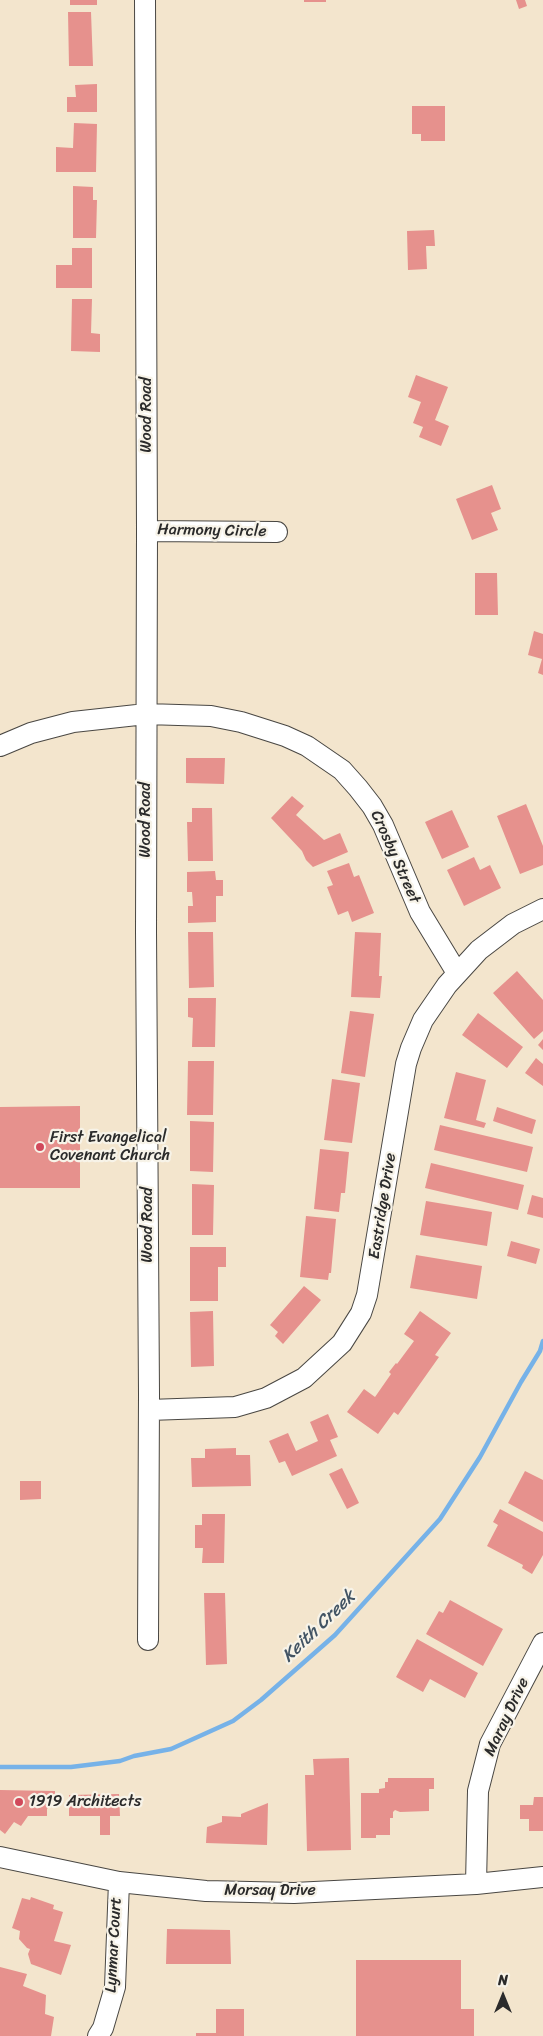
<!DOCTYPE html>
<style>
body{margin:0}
#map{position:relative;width:543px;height:2036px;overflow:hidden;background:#f3e5cd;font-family:Sriracha,sans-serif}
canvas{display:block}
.north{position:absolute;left:478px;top:1971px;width:50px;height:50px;-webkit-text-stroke:4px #f7f3e8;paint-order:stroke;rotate:0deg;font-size:14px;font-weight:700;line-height:20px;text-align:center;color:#2b2b2b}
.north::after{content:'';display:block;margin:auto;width:18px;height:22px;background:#2b2b2b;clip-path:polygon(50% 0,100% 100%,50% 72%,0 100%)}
</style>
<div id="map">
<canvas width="543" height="2036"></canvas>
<div class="north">N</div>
</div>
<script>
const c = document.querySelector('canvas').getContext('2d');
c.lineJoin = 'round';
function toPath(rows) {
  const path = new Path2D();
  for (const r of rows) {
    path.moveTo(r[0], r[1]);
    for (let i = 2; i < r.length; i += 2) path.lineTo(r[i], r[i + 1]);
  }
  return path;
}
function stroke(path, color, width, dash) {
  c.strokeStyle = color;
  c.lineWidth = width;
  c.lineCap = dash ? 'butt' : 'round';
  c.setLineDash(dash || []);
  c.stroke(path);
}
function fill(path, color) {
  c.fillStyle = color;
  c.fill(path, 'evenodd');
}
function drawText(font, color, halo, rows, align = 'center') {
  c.font = font + ' Sriracha,sans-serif';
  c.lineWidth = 4.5;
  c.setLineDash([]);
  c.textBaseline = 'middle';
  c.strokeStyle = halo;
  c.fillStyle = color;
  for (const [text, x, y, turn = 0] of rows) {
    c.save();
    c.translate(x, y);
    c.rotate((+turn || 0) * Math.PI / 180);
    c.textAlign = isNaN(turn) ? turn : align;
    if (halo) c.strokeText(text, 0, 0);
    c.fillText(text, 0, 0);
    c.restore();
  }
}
stroke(toPath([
 [0,1767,71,1767,120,1761,134,1756,171,1749,233,1721,261,1700,335,1635,440,1519,480,1457,521,1382,540,1351,543,1341]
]), '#76b2e8', 4.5);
fill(toPath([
 [70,0,97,0,97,5,70,5],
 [304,0,326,0,326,2,304,2],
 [516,0,525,0,527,6,519,9],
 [68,12,91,12,93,66,69,66],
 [97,84,97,112,67,112,67,97,76,97,75,85],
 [412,106,445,106,445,141,421,141,421,134,412,134],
 [74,123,97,124,96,172,56,172,56,147,73,148],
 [73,186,93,187,93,200,97,200,96,238,73,238],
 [434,230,435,246,426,246,427,269,408,270,407,231],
 [72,248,92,248,92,288,56,288,56,265,72,265],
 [72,299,92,299,91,333,100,334,100,352,71,351],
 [416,375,448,387,435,420,449,426,441,446,419,437,423,427,413,423,421,402,408,397],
 [492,485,501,509,491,513,498,530,472,540,456,499],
 [475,573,497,573,498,615,475,615],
 [534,631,543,634,543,675,538,673,542,659,528,655],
 [186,758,225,758,224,784,186,783],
 [292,796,304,806,296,815,324,840,340,833,348,852,313,867,306,860,302,851,271,818],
 [526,804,543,846,543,865,520,874,497,816],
 [192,808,212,808,213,861,188,861,187,822,192,822],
 [452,810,469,847,442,859,425,822],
 [474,857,480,870,490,865,501,888,464,906,447,870],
 [349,863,354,877,359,875,374,913,352,922,348,911,338,915,327,887,333,885,327,871],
 [215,871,216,880,223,880,223,896,216,896,216,922,188,923,188,906,193,906,192,892,187,892,187,872],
 [188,932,213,932,214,987,189,988],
 [355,932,381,933,379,976,382,976,380,998,351,997],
 [517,971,543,1000,543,1031,534,1039,493,993],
 [188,998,216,998,215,1047,192,1047,193,1018,188,1017],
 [350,1011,374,1014,365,1077,341,1073],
 [478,1013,523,1047,507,1068,462,1035],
 [543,1039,543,1050,538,1045],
 [536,1058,543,1064,543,1086,525,1073],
 [188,1061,214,1061,213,1115,187,1115],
 [456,1072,486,1080,476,1120,486,1123,484,1128,444,1118],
 [332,1079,360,1083,352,1143,324,1140],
 [80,1106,80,1188,0,1188,0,1107],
 [497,1107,536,1120,532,1134,493,1121],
 [190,1121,214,1122,213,1172,190,1171],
 [440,1125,533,1147,527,1172,434,1150],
 [320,1149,349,1152,345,1193,341,1193,339,1212,314,1209],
 [431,1163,524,1185,518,1210,425,1188],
 [192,1184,214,1185,213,1235,192,1235],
 [532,1195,543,1198,543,1218,527,1214],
 [426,1201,492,1212,487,1246,420,1235],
 [306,1216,336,1219,331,1273,329,1273,328,1280,300,1277],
 [511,1241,540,1249,536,1264,507,1256],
 [190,1247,226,1247,226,1267,218,1267,218,1301,190,1301],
 [416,1255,482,1266,477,1299,410,1288],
 [304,1286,321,1300,283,1344,275,1336,278,1332,270,1325],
 [213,1311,214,1366,191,1367,190,1312],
 [420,1311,451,1333,435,1355,439,1357,398,1415,394,1412,378,1434,347,1412,364,1389,375,1397,391,1374,389,1372,396,1363,397,1364,414,1341,404,1334],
 [328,1414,338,1437,330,1440,337,1456,292,1476,285,1461,279,1463,269,1441,288,1433,296,1451,318,1441,310,1422],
 [236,1448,236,1455,250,1455,251,1486,192,1487,191,1458,205,1458,205,1449],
 [342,1468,359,1503,347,1509,329,1474],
 [525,1471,543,1480,543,1522,508,1503],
 [20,1481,41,1481,41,1499,20,1500],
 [500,1509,543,1532,543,1555,532,1574,522,1568,523,1565,487,1546,498,1525,493,1522],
 [202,1514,225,1514,224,1563,202,1563,203,1548,195,1548,195,1525,202,1525],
 [204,1593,225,1593,227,1664,206,1665],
 [450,1600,503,1629,483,1666,426,1634,439,1611,443,1613],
 [417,1639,478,1673,465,1698,430,1679,423,1692,396,1677],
 [349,1758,351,1850,307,1851,305,1775,314,1775,313,1759],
 [388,1778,434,1778,434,1789,429,1789,429,1811,400,1812,395,1810,393,1812,393,1818,390,1818,390,1835,376,1835,376,1838,361,1838,361,1793,379,1793,379,1789,385,1788,385,1782,388,1782],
 [0,1790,55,1791,55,1800,47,1809,47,1816,28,1816,21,1826,14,1822,5,1834,0,1830],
 [119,1794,120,1816,110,1816,110,1835,100,1835,100,1816,69,1816,69,1795],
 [534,1797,543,1797,543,1831,529,1831,529,1819,520,1819,520,1805,533,1805],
 [268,1803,267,1845,206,1843,207,1827,222,1822,222,1816,241,1817,241,1814],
 [31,1897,54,1905,53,1909,63,1912,54,1941,71,1945,61,1975,31,1964,28,1954,30,1949,27,1948,19,1939,20,1931,12,1928,22,1898,30,1900],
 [167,1929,230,1930,231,1964,166,1964],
 [356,1960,461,1960,461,2009,474,2009,474,2036,356,2036],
 [0,1967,27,1974,23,1986,46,1995,45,2014,54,2017,51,2036,0,2036],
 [216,2009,244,2009,244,2036,196,2036,196,2033,216,2033]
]), '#e6918d');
const minor = toPath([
 [145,0,147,531,146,931,149,1394,148,1640],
 [147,531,277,532],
 [0,746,31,733,73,722,146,714,211,716,241,722,285,736,307,746,342,770,358,788,372,806,383,825,420,912,457,973],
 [149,1410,235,1407,266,1398,304,1378,342,1343,361,1313,367,1295,406,1064,411,1048,423,1020,447,985,479,950,513,924,543,909],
 [0,1857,119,1882,206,1891,294,1893,476,1884,543,1877],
 [476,1884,478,1791,490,1744,543,1643],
 [98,2036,103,2028,115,1987,119,1882]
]);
stroke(minor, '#494743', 22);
stroke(minor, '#fff', 20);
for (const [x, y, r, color] of [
 [40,1147,5,"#d1495b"],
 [19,1802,5,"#d1495b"]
]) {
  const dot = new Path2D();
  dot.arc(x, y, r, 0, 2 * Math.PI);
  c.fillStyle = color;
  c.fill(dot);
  stroke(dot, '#f7f3e8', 2);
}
drawText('16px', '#2b2b2b', '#f7f3e8', [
 ["Wood Road",147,415,-90],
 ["Harmony Circle",212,531,1],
 ["Wood Road",146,820,-90],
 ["Crosby Street",395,857,66],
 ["Eastridge Drive",383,1206,-81],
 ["Wood Road",148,1225,-90],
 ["Maray Drive",507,1717,-65],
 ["Morsay Drive",270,1891],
 ["Lynmar Court",114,1945,-87]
]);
drawText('16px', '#2b2b2b', '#f7f3e8', [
 ["First Evangelical",50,1138],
 ["Covenant Church",50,1156],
 ["1919 Architects",29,1802]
], 'left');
drawText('italic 18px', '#425464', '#f7f3e8', [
 ["Keith Creek",319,1627,-44]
]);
</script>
